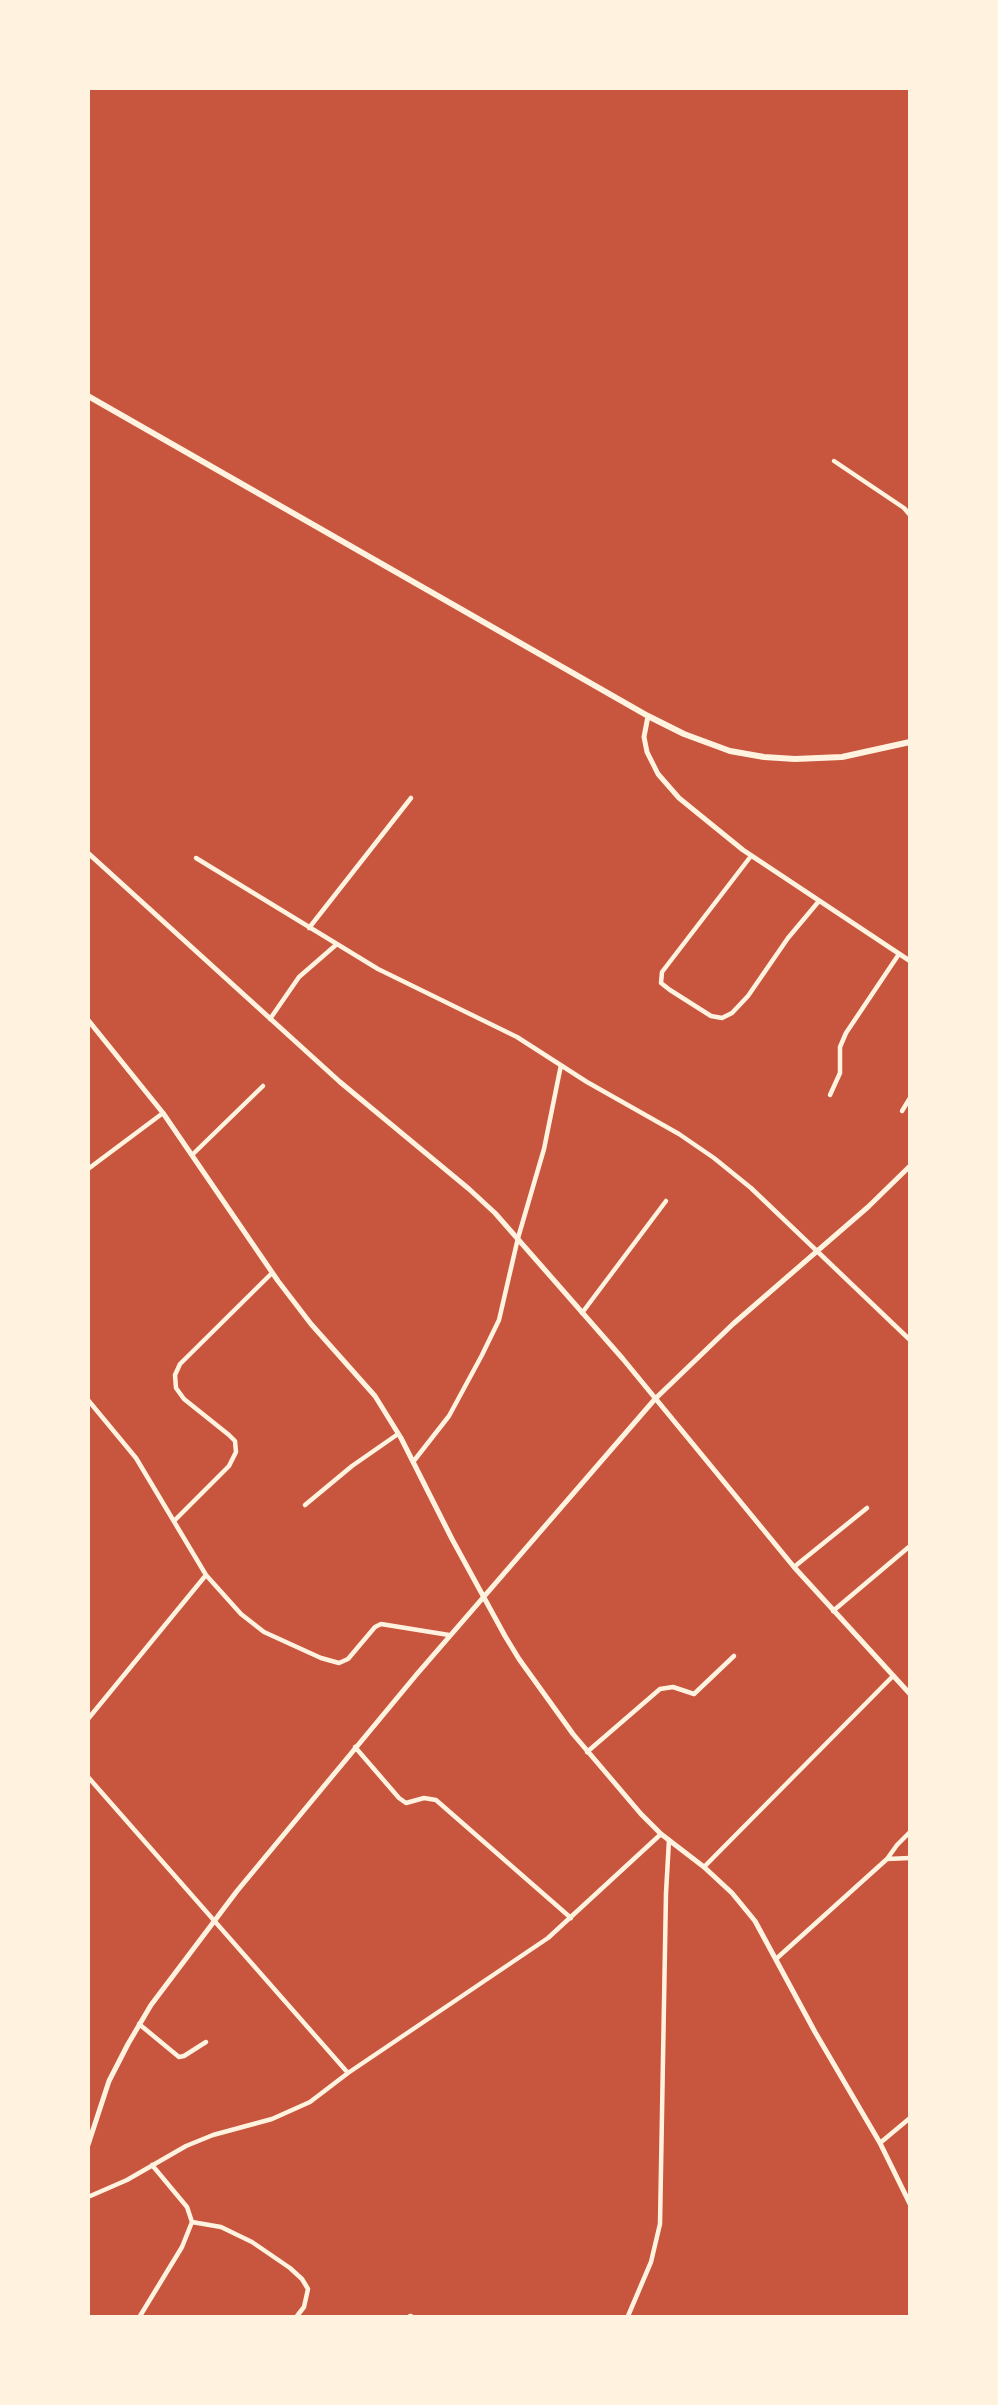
<!DOCTYPE html>
<style>
body{margin:0}
#map{position:relative;width:998px;height:2405px;overflow:hidden;background:#c8553d;font-family:Jost,sans-serif}
canvas{display:block}
.frame{position:absolute;inset:0;border:90px solid #fff3e0;pointer-events:none}
</style>
<div id="map">
<canvas width="998" height="2405"></canvas>
<div class="frame"></div>
</div>
<script>
const c = document.querySelector('canvas').getContext('2d');
c.lineJoin = 'round';
function toPath(rows) {
  const path = new Path2D();
  for (const r of rows) {
    path.moveTo(r[0], r[1]);
    for (let i = 2; i < r.length; i += 2) path.lineTo(r[i], r[i + 1]);
  }
  return path;
}
function stroke(path, color, width, dash) {
  c.strokeStyle = color;
  c.lineWidth = width;
  c.lineCap = dash ? 'butt' : 'round';
  c.setLineDash(dash || []);
  c.stroke(path);
}
stroke(toPath([
 [834,461,904,508,910,515],
 [751,856,662,972,661,983,670,990,711,1016,722,1018,732,1013,748,996,788,938,819,901],
 [196,858,378,969,517,1037,587,1082,679,1134,714,1158,751,1188,910,1340],
 [309,928,411,798],
 [270,1019,299,977,337,944],
 [830,1095,840,1073,840,1047,846,1033,899,954],
 [902,1111,910,1098],
 [192,1155,263,1086],
 [88,1169,163,1113],
 [582,1313,666,1201],
 [88,1400,136,1458,206,1575,241,1614,264,1632,321,1658,339,1663,348,1659,375,1627,381,1624,449,1635],
 [413,1462,449,1416,482,1355,499,1320,518,1238,544,1149,561,1065],
 [305,1505,352,1466,398,1434],
 [174,1521,229,1466,236,1452,235,1441,229,1435,184,1399,176,1388,175,1375,180,1364,272,1273],
 [794,1567,867,1508],
 [833,1611,910,1546],
 [88,1719,206,1575],
 [355,1747,399,1798,406,1803,424,1798,436,1800,571,1918],
 [587,1752,660,1689,673,1687,694,1694,734,1656],
 [88,1777,348,2073],
 [887,1859,897,1845,910,1832],
 [704,1867,893,1676],
 [776,1959,887,1859,910,1858],
 [139,2024,179,2057,184,2056,206,2042],
 [880,2143,910,2118],
 [88,2197,127,2180,186,2146,213,2135,272,2119,310,2102,348,2073,548,1938,661,1834],
 [192,2222,221,2227,252,2242,290,2268,302,2279,308,2289,304,2307,297,2316],
 [140,2316,182,2247,192,2222,187,2207,152,2165],
 [410,2316,411,2316],
 [628,2316,651,2262,660,2224,666,1893,669,1840]
]), '#fff3e0', 4.5);
stroke(toPath([
 [648,716,644,737,647,752,658,774,679,798,743,850,910,961],
 [88,853,340,1082,469,1189,495,1213,623,1359,794,1567,910,1694],
 [88,1020,163,1113,278,1281,311,1324,375,1396,401,1438,452,1539,505,1636,519,1659,573,1734,641,1814,661,1834,704,1867,732,1893,755,1921,815,2032,880,2143,910,2204],
 [88,2145,109,2081,128,2044,151,2005,237,1891,417,1674,655,1399,733,1324,868,1207,910,1166]
]), '#fff3e0', 5);
stroke(toPath([
 [88,396,648,716,684,734,730,751,764,757,795,759,842,757,910,742]
]), '#fff3e0', 6);
</script>
